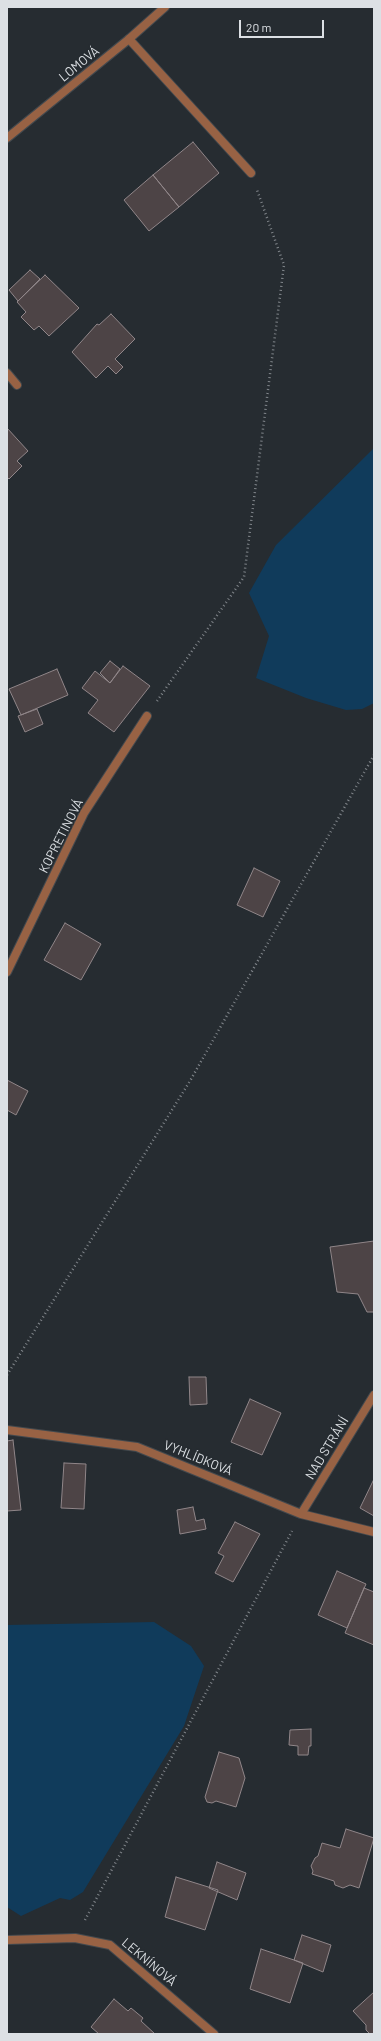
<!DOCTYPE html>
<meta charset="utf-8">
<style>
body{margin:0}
#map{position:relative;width:381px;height:2041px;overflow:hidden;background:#262c31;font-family:Barlow,sans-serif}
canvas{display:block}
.frame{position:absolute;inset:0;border:8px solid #dce0e4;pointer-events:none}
.scale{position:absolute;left:239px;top:20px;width:85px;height:18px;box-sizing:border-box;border:2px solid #dce0e4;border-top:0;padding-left:5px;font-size:12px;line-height:14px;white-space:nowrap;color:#dce0e4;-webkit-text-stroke:3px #262c31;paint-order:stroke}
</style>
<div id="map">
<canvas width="381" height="2041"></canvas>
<div class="frame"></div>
<div class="scale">20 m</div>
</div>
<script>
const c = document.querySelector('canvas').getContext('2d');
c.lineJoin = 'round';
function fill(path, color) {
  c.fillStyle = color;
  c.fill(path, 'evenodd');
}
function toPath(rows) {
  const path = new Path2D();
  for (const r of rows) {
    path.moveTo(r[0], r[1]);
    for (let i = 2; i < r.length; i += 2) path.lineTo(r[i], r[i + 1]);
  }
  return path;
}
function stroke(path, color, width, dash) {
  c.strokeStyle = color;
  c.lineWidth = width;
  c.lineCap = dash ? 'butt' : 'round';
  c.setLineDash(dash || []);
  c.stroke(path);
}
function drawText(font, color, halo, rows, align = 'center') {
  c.font = font + ' Barlow,sans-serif';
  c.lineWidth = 3;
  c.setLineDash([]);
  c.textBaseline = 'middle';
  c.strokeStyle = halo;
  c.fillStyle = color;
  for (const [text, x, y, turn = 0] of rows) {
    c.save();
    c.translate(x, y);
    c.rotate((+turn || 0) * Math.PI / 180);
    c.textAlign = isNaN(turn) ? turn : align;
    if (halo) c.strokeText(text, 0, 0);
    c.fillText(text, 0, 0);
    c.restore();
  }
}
fill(toPath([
 [374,448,374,703,362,709,346,710,306,698,256,678,269,636,249,593,276,545],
 [154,1622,191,1646,204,1666,184,1726,83,1892,70,1900,60,1898,21,1916,7,1907,7,1625]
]), '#103b5b');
const building = toPath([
 [193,142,219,173,179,207,153,175,193,142],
 [153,175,179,207,149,231,124,200,153,175],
 [30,270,40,279,18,301,9,290,30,270],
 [45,275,79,308,49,336,39,326,34,330,21,317,26,312,17,302,45,275],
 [111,314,135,339,115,359,123,367,116,374,108,366,96,378,72,352,97,324,99,325,111,314],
 [7,428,28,451,17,461,22,466,9,479,7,477,7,428],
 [110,661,120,669,110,683,100,673,110,661],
 [123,666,150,686,114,732,88,713,98,700,82,688,95,671,110,683,123,666],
 [57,669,68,695,21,715,9,689,57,669],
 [37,709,43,724,25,732,18,716,37,709],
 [254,868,280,881,263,917,237,905,254,868],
 [65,923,101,944,81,980,44,960,65,923],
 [7,1080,28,1091,16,1115,7,1110,7,1080],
 [374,1241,374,1312,367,1312,358,1294,337,1292,330,1247,374,1241],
 [189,1377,206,1377,207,1404,190,1405,189,1377],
 [250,1399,281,1413,262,1455,231,1442,250,1399],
 [13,1440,21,1510,7,1511,7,1441,13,1440],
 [64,1463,86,1464,84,1509,61,1508,64,1463],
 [374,1479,374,1516,360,1508,374,1479],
 [193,1507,196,1521,204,1519,206,1529,180,1534,177,1510,193,1507],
 [235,1522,260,1534,233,1582,215,1573,224,1556,218,1553,235,1522],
 [337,1571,366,1584,347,1628,318,1615,337,1571],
 [364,1588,374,1592,374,1645,345,1633,364,1588],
 [311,1729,311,1746,309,1746,308,1755,298,1755,298,1746,289,1745,290,1730,311,1729],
 [219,1752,239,1758,245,1778,236,1807,216,1801,212,1803,207,1802,205,1797,219,1752],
 [346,1829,374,1838,359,1888,350,1885,343,1888,335,1885,334,1881,312,1874,313,1871,311,1866,315,1858,318,1856,322,1843,340,1848,346,1829],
 [217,1862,246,1873,237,1900,209,1888,217,1862],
 [176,1877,218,1890,205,1930,165,1917,176,1877],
 [302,1935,331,1945,323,1972,294,1960,302,1935],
 [261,1949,303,1963,290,2003,250,1989,261,1949],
 [374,1992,374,2034,370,2034,366,2030,366,2025,353,2011,374,1992],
 [114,1999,128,2011,131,2008,143,2018,141,2021,155,2034,99,2034,91,2027,114,1999]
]);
fill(building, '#4d4446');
stroke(building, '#908689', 1);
const lane = toPath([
 [129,39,251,173]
]);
const street = toPath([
 [7,138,129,39,165,7],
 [7,373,17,385],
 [7,972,84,813,147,716],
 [7,1430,137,1447,301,1514,374,1532],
 [301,1514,374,1395],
 [7,1940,75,1938,110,1945,214,2034]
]);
stroke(lane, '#43494e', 10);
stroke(street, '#43494e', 10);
stroke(toPath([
 [157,701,244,577,284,265,257,190],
 [7,1375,190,1081,374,755],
 [85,1920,292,1531]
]), '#81868b', 2.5, [1, 3]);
stroke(lane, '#986244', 8);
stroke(street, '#986244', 8);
drawText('13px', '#dce0e4', '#262c31', [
 ["LOMOVÁ",79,64,-39],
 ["KOPRETINOVÁ",61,836,-63],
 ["NAD STRÁNÍ",327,1448,-59],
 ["VYHLÍDKOVÁ",198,1458,22],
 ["LEKNÍNOVÁ",149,1962,40]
]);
</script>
